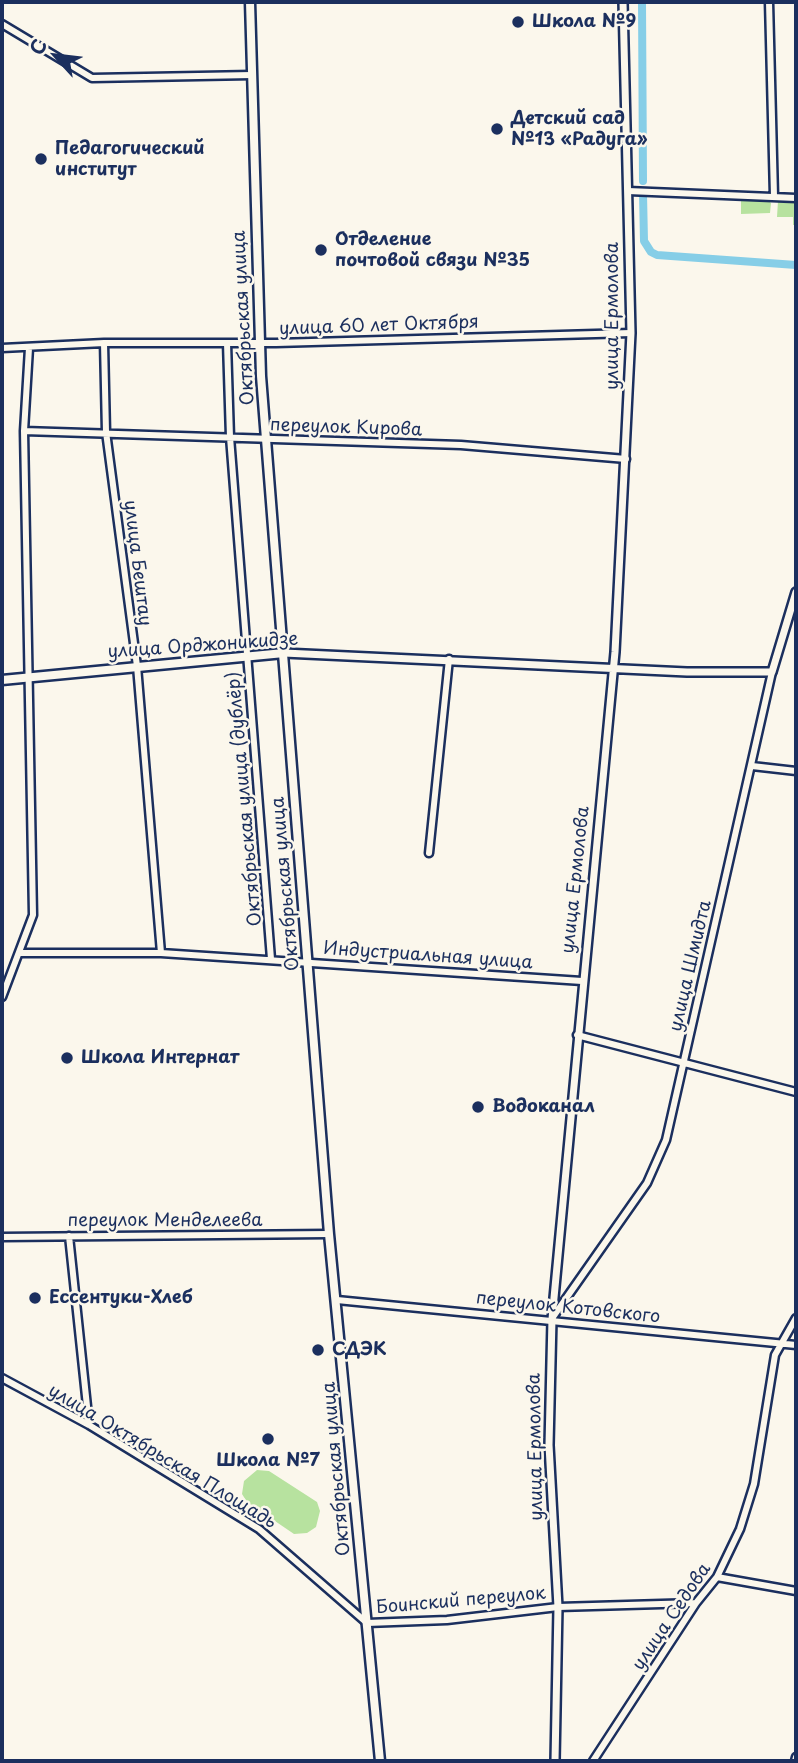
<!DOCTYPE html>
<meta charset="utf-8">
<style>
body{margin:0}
#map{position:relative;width:798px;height:1763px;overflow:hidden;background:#fbf7ec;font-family:"Playpen Sans",sans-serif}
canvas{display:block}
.frame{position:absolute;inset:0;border:4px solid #1b2f5e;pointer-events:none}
.north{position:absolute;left:21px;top:21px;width:70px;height:70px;-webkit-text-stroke:5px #fbf7ec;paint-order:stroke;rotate:297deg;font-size:19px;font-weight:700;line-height:28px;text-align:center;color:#1b2f5e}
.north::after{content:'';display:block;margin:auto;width:24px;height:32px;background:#1b2f5e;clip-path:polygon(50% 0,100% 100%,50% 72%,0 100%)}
</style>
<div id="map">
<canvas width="798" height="1763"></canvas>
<div class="frame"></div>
<div class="north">С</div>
</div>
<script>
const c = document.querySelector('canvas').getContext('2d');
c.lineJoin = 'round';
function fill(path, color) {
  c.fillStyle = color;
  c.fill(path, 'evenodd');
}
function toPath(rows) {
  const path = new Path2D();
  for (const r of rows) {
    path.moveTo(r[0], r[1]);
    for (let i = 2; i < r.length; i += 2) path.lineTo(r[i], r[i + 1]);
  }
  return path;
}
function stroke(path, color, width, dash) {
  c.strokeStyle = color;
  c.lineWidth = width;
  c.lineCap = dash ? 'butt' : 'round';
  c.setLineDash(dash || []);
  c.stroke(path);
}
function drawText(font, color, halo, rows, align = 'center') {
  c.font = font + ' "Playpen Sans",sans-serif';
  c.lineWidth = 5;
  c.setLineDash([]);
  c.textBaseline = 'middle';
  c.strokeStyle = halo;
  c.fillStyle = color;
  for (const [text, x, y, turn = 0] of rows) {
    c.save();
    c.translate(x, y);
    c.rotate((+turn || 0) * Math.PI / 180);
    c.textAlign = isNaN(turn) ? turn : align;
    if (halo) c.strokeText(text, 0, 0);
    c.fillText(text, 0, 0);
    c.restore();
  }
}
fill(toPath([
 [741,200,768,200,771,203,770,213,741,214],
 [778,201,796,202,796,225,793,225,793,217,777,217],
 [257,1470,269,1471,317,1502,320,1511,316,1527,307,1533,294,1534,247,1502,242,1494,244,1481]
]), '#b7e29f');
stroke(toPath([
 [642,2,643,181],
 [643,194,644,241,651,252,657,255,796,265]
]), '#86cee7', 8);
const minor = toPath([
 [769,2,774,196],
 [2,24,92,78,252,75],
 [628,191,796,198],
 [104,343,106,432,137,666,161,953],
 [227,343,230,437,271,959],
 [2,348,104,343,276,343,631,333],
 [24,431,461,445,626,459],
 [752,766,796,771],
 [429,853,449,659],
 [20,953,161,953,582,981],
 [2,997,33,915,24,431,29,348],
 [577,1035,796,1092],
 [69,1236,89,1425],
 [2,1237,329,1234],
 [337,1300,796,1345],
 [553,1317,647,1183,666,1140,772,672],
 [2,1378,89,1425,259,1529,367,1623,447,1620,558,1607,696,1603],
 [717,1577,796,1591],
 [593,1761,696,1603,717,1577,740,1529,754,1484,775,1355,796,1318],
 [795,1761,796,1757]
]);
const tertiary = toPath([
 [284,653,687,672,772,672,796,592],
 [555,1761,558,1607,549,1445,552,1319,615,652,631,333,623,2]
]);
const secondary = toPath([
 [250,2,261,376,329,1234,380,1761],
 [2,680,284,653]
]);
stroke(minor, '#1b2f5e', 11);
stroke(tertiary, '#1b2f5e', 12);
stroke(secondary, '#1b2f5e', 13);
stroke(minor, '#fbf7ec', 6);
stroke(tertiary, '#fbf7ec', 7);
stroke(secondary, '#fbf7ec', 8);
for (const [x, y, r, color] of [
 [518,22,7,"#1b2f5e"],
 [497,129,7,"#1b2f5e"],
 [41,159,7,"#1b2f5e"],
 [321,250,7,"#1b2f5e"],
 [67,1058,7,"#1b2f5e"],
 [478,1107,7,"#1b2f5e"],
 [35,1298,7,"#1b2f5e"],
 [318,1350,7,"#1b2f5e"],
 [268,1439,7,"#1b2f5e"]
]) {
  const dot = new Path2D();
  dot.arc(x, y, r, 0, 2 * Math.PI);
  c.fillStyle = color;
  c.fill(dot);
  stroke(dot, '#fbf7ec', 2.5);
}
drawText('bold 18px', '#1b2f5e', '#fbf7ec', [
 ["Школа №9",532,22],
 ["Детский сад",511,119],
 ["№13 «Радуга»",511,140],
 ["Педагогический",55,149],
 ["институт",55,170],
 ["Отделение",335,240],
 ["почтовой связи №35",335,261],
 ["Школа Интернат",81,1058],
 ["Водоканал",492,1107],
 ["Ессентуки-Хлеб",49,1298],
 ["СДЭК",332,1350],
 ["Школа №7",268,1461,"center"]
], 'left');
drawText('18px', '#1b2f5e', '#fbf7ec', [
 ["улица Ермолова",613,316,-90],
 ["Октябрьская улица",244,318,-93],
 ["улица 60 лет Октября",379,326,-2],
 ["переулок Кирова",346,428,2],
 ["улица Бештау",137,563,83],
 ["улица Орджоникидзе",203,646,-4],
 ["Октябрьская улица (дублёр)",245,799,-95],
 ["улица Ермолова",576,880,-84],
 ["Октябрьская улица",286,884,-95],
 ["Индустриальная улица",428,956,4],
 ["улица Шмидта",691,966,-77],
 ["переулок Менделеева",165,1221],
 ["переулок Котовского",568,1308,6],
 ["улица Ермолова",536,1447,-91],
 ["улица Октябрьская Площадь",162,1457,31],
 ["Октябрьская улица",337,1469,-95],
 ["Боинский переулок",461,1601,-5],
 ["улица Седова",672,1617,-56]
]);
</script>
